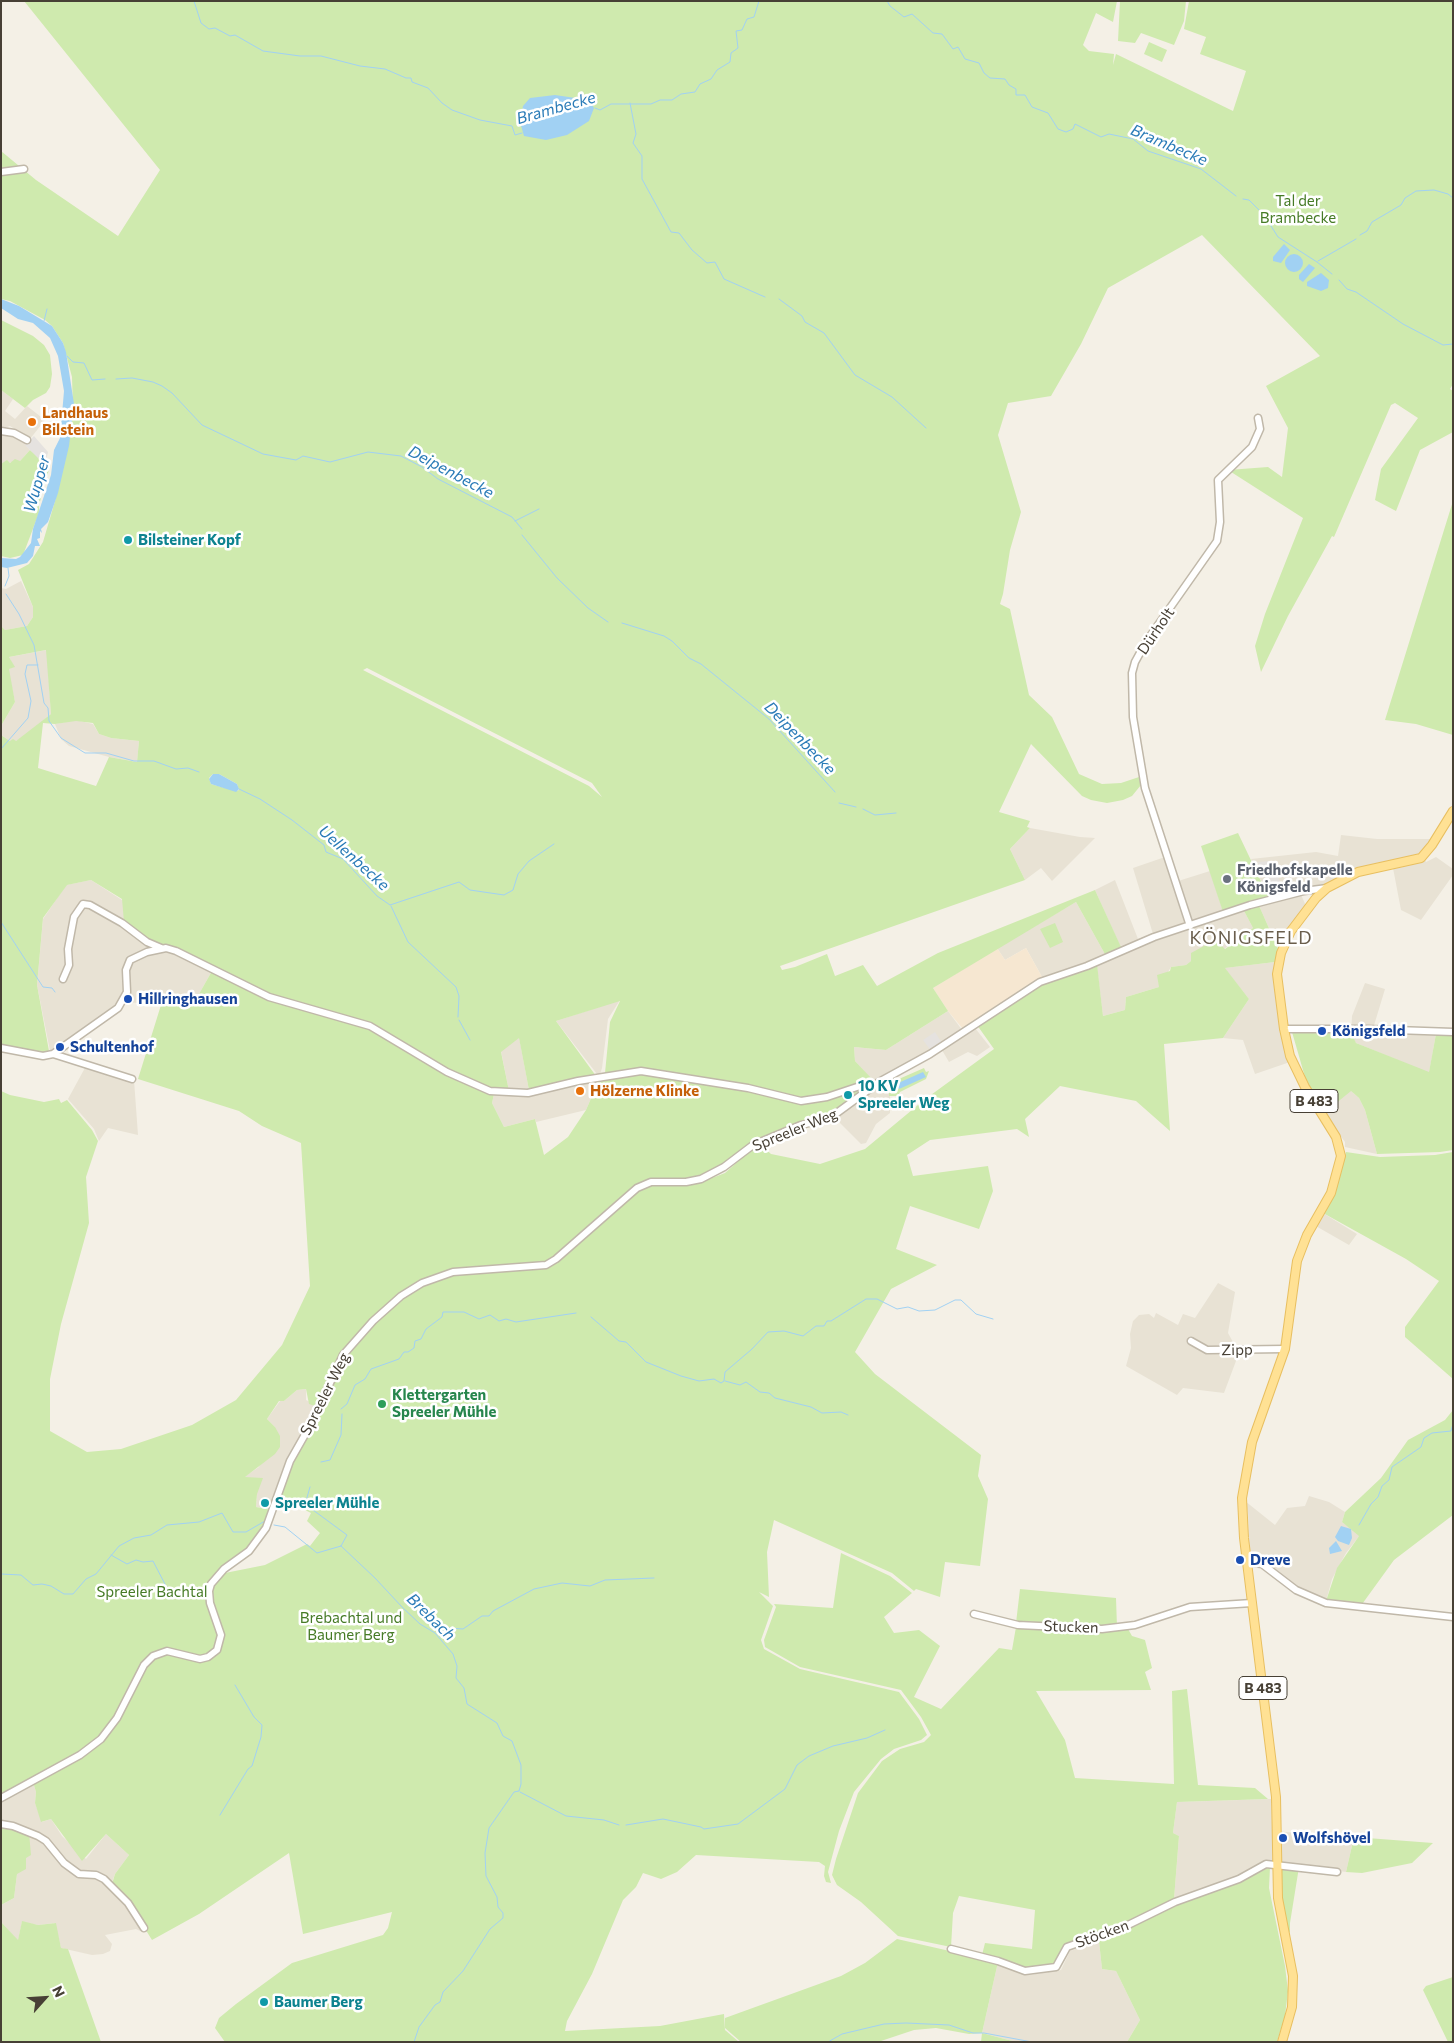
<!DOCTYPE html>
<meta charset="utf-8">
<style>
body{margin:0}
#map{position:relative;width:1454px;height:2043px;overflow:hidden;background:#f4f0e6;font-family:Commissioner,sans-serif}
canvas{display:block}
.frame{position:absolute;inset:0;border:2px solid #474035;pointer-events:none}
.north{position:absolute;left:20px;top:1973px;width:50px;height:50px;-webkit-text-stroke:4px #fff;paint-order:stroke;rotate:64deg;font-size:14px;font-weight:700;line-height:20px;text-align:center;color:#474035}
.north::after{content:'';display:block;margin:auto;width:18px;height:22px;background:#474035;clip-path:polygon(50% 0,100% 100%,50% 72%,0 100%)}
</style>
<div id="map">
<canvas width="1454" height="2043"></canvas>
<div class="frame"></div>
<div class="north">N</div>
</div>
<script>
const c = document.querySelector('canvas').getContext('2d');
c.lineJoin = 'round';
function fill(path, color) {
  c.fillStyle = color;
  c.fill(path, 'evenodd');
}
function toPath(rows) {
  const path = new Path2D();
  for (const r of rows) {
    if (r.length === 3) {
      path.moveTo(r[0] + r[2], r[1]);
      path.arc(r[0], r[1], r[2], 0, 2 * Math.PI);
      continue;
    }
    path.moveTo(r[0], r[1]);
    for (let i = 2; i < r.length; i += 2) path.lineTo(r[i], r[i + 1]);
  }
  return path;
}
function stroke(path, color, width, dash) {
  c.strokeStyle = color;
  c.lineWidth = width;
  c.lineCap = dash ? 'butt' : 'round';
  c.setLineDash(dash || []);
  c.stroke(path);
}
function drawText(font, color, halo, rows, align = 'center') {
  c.font = font + ' Commissioner,sans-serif';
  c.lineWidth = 5;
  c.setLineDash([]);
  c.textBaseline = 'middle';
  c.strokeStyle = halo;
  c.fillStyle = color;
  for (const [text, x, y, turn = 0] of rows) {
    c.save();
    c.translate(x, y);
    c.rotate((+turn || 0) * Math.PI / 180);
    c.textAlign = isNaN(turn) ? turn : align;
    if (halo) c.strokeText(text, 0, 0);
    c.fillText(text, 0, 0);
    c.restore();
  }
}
fill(toPath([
 [1,390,13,399,5,411,15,419,27,406,45,420,30,439,10,426,1,429],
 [1,432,20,438,30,450,20,461,1,464],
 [21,581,33,607,33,617,27,626,5,630,1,626,1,588,6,589],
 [47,650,51,714,24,737,16,741,10,741,1,735,1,726,15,702,8,669,14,667,9,657],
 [76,720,93,724,99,734,111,738,139,741,137,762,109,757,69,746,61,739,55,724],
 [1030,828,1080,837,1095,838,1052,881,1041,868,1025,880,1010,849],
 [1341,835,1377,839,1430,839,1424,856,1426,862,1436,857,1453,869,1453,875,1421,920,1401,910,1393,868,1358,869,1328,883,1299,890,1306,906,1287,931,1279,951,1257,901,1268,896,1251,859,1316,852,1338,856],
 [1165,857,1175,882,1210,871,1223,911,1243,909,1253,928,1224,949,1191,961,1186,965,1171,967,1159,987,1126,997,1125,1010,1103,1016,1096,959,1042,977,1026,948,1005,960,997,948,1076,902,1106,956,1121,948,1095,890,1115,880,1138,939,1153,934,1133,868],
 [91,880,122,900,154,949,128,959,126,992,116,1009,54,1051,50,1051,37,985,43,919,66,885],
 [155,951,177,953,212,971,195,1001,161,1005,127,1002,127,969,131,962],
 [1275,962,1273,976,1275,990,1290,1062,1255,1074,1243,1040,1223,1038,1249,999,1224,968],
 [1365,983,1385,989,1372,1032,1436,1034,1429,1073,1356,1043,1351,1035,1352,1016],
 [620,1000,608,1019,602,1068,600,1074,597,1074,556,1021],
 [948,1011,965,1034,975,1028,990,1047,977,1056,968,1052,949,1062,939,1045,886,1080,890,1091,890,1113,876,1124,866,1143,861,1144,836,1119,877,1085,855,1061,854,1047,886,1050],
 [519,1037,529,1090,509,1091,501,1051],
 [86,1066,134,1080,138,1135,108,1128,99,1141,94,1129,68,1099],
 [599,1080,586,1110,536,1122,535,1119,504,1127,492,1103,494,1094,500,1095],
 [1350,1090,1359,1098,1365,1110,1377,1154,1345,1147,1345,1142,1324,1113],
 [1323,1213,1357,1234,1349,1245,1314,1225],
 [1218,1283,1235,1292,1228,1333,1239,1353,1224,1393,1183,1388,1177,1395,1126,1366,1131,1348,1130,1334,1133,1321,1139,1315,1149,1314,1154,1318,1156,1313,1178,1325,1183,1314,1195,1318],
 [306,1389,306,1400,318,1406,272,1510,256,1507,257,1494,244,1477,259,1467,275,1427,267,1419,280,1401,284,1401,297,1390],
 [1309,1496,1329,1502,1345,1512,1342,1522,1360,1535,1346,1553,1332,1579,1326,1601,1310,1595,1263,1563,1250,1559,1248,1512,1245,1501,1275,1525,1287,1508,1305,1506],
 [33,1782,36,1792,35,1803,42,1822,51,1819,62,1836,86,1859,106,1834,129,1855,115,1874,111,1885,144,1928,140,1931,136,1929,105,1935,112,1944,110,1951,103,1954,92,1955,61,1948,55,1923,38,1925,22,1922,18,1941,1,1922,1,1905,14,1898,17,1874,1,1824,1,1798],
 [1271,1799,1272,1831,1354,1837,1346,1872,1271,1861,1245,1874,1174,1899,1179,1836,1173,1833,1177,1802],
 [1099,1941,1102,1969,1116,1971,1140,2020,1127,2042,1016,2042,982,2033,998,1962,1030,1975,1061,1970,1070,1951]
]), '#e8e2d4');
fill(toPath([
 [997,948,1005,960,1026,948,1042,977,963,1029,948,1011,933,988]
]), '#f6e7d1');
fill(toPath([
 [24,1,1117,1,1113,22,1096,13,1083,45,1089,51,1114,54,1113,65,1116,54,1233,111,1246,71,1200,54,1206,37,1184,29,1189,1,1453,1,1453,384,1450,389,1453,391,1453,432,1420,450,1396,511,1375,500,1381,469,1418,418,1395,403,1391,405,1334,537,1332,536,1288,616,1261,672,1255,646,1265,614,1303,518,1228,470,1268,467,1282,477,1288,428,1266,386,1320,356,1202,235,1108,288,1081,344,1051,396,1008,403,998,435,1021,512,1010,550,1003,594,1000,604,1010,609,1029,695,1052,717,1079,774,1102,784,1121,783,1139,777,1141,785,1132,796,1123,800,1107,803,1091,800,1082,796,1031,744,999,812,1030,821,1027,827,1030,828,1010,849,1025,880,780,966,782,970,795,967,827,954,835,976,863,965,877,986,938,953,1095,890,1121,947,1106,956,1076,902,933,988,948,1011,886,1050,854,1047,855,1061,874,1081,829,1116,796,1124,752,1143,723,1166,704,1176,691,1180,667,1180,669,1186,699,1183,725,1173,752,1149,761,1145,771,1154,820,1164,865,1149,924,1100,994,1049,977,1025,1044,984,1097,964,1103,1016,1125,1010,1126,997,1159,987,1157,975,1170,971,1171,967,1186,965,1191,961,1191,953,1215,940,1225,949,1253,928,1243,909,1254,902,1223,912,1201,846,1238,833,1268,896,1257,901,1279,951,1275,962,1225,968,1249,999,1223,1038,1164,1044,1170,1131,1136,1101,1060,1086,1025,1119,1029,1137,1017,1129,930,1140,907,1155,913,1176,988,1166,993,1191,979,1229,910,1206,896,1249,937,1265,891,1289,855,1352,875,1374,981,1455,978,1476,988,1499,980,1566,945,1562,940,1597,916,1589,914,1591,892,1573,774,1520,767,1552,769,1597,759,1592,773,1606,761,1640,764,1649,800,1669,899,1692,919,1719,927,1735,921,1740,894,1749,881,1759,854,1792,839,1831,828,1872,831,1883,826,1882,824,1876,825,1866,819,1862,696,1855,677,1872,661,1879,643,1873,636,1887,623,1900,592,1974,567,2021,565,2031,660,2026,724,2014,725,2030,739,2042,225,2042,215,2028,219,2018,236,2004,292,1963,383,1935,388,1928,392,1912,303,1934,289,1853,199,1914,152,1940,129,1903,112,1884,115,1874,129,1855,106,1834,82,1861,51,1819,41,1822,35,1803,36,1792,33,1782,89,1751,102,1740,117,1719,101,1739,87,1750,1,1798,1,1091,10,1095,44,1102,59,1099,61,1103,67,1100,92,1130,98,1141,86,1177,89,1223,61,1324,50,1379,50,1431,87,1452,121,1449,192,1425,236,1400,282,1345,310,1286,301,1143,262,1126,239,1111,138,1079,161,1005,195,1001,212,971,268,999,367,1026,386,1035,427,1064,485,1092,494,1094,492,1103,504,1127,535,1119,544,1155,568,1137,586,1110,599,1080,605,1073,610,1022,620,1001,556,1021,596,1076,529,1090,519,1038,501,1052,509,1091,488,1089,449,1071,372,1024,269,996,175,948,148,941,124,922,122,899,91,880,67,885,43,918,37,985,49,1051,54,1051,43,1054,1,1046,1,735,10,741,13,739,16,741,51,714,46,650,9,657,15,667,9,669,15,702,1,726,1,626,5,630,27,626,33,617,33,607,18,570,29,564,43,542,55,501,73,411,72,377,63,343,52,326,45,320,10,301,1,299,1,151,36,180,118,236,160,170],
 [367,668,592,783,602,797,589,786,363,670],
 [76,721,93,723,99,734,111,738,139,741,137,762,109,757,96,786,38,768,43,723,55,724],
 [213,774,219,774,237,784,239,790,236,791,211,784,209,778],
 [471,1271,433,1279,402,1298,355,1343,339,1365,318,1415,292,1462,279,1504,288,1510,299,1507,311,1513,307,1521,320,1533,310,1546,307,1544,265,1565,220,1574,211,1585,220,1569,243,1554,255,1542,272,1510,256,1507,257,1494,263,1478,245,1477,275,1454,280,1447,280,1436,275,1427,267,1419,279,1401,284,1401,297,1390,306,1389,309,1404,318,1407,311,1424,343,1355,388,1307,412,1289,433,1278,453,1272],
 [1120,1,1186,1,1184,21,1174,45,1141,33,1135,43,1118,41],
 [1149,42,1167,50,1162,62,1144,54],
 [1,320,33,336,44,345,50,355,52,374,50,387,46,393,33,400,25,408,1,390],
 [30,450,50,466,39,505,39,513,23,555,10,558,1,556,1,464,7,460,10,463,15,459,20,461],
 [1453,501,1453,735,1416,724,1385,720],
 [1055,923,1063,942,1050,948,1040,929],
 [1292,1032,1351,1032,1356,1043,1429,1072,1436,1034,1453,1035,1453,1150,1440,1152,1377,1154,1365,1110,1359,1098,1351,1091,1324,1113,1305,1077],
 [924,1068,926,1072,929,1071,926,1079,900,1092,898,1096,889,1096,889,1088,892,1082],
 [1346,1152,1380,1157,1435,1155,1453,1152,1453,1379,1405,1337,1405,1327,1439,1281,1406,1259,1323,1213,1336,1188],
 [1453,1410,1453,1515,1394,1560,1360,1607,1326,1601,1337,1568,1359,1536,1342,1522,1345,1512,1381,1478,1408,1440,1445,1420],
 [841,1553,890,1576,912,1593,884,1617,894,1633,919,1630,940,1646,914,1697,941,1709,999,1648,1012,1650,1016,1627,1128,1629,1132,1636,1145,1640,1152,1668,1145,1672,1151,1690,1036,1691,1065,1740,1075,1778,1174,1784,1172,1691,1187,1689,1198,1785,1255,1788,1268,1799,1177,1802,1173,1833,1179,1836,1174,1899,1218,1886,1067,1948,1058,1967,1030,1972,982,1955,985,1943,1032,1949,1035,1910,959,1896,953,1913,951,1947,898,1936,861,1902,837,1885,832,1875,836,1859,858,1793,882,1761,900,1749,924,1742,931,1735,921,1717,901,1690,800,1667,765,1647,764,1640,776,1607,774,1604,833,1608],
 [1020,1589,1116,1598,1117,1627,1016,1623],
 [1,1825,29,1833,31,1855,26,1858,26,1869,17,1874,14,1898,1,1905],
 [1354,1837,1433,1843,1412,1863,1362,1873,1346,1872],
 [1270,1867,1269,1888,1285,1966,1288,1991,1285,2016,1277,2042,1127,2042,1140,2020,1116,1971,1102,1969,1099,1941,1209,1891,1241,1881],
 [1283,1867,1299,1867,1290,1923,1290,1933,1284,1922,1279,1898,1279,1869],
 [22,1921,38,1925,56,1923,61,1948,68,1949,101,2042,1,2042,1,1922,18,1940],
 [897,1939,998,1962,982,2033,1016,2042,981,2042,982,2033,969,2034,936,2028,914,2030,878,2042,741,2042,725,2028,725,2018,841,1976,865,1963],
 [1453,1977,1453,2042,1448,2042,1423,1990,1426,1986]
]), '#cfeaae');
fill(toPath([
 [34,436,48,452,46,461,43,463,25,445],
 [1271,861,1285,893,1273,896,1258,862],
 [935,1032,942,1043,931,1051,923,1040]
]), '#e5e2df');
fill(toPath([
 [555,95,589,100,594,108,589,121,567,135,546,140,524,136,520,122,523,106,530,98],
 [1284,244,1290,250,1281,263,1273,261,1273,257],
 [1294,263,9],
 [1309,264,1315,268,1303,282,1299,279,1299,275],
 [1321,273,1329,280,1328,288,1321,291,1307,286,1307,282],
 [1,299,19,306,52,326,63,343,66,352,74,404,69,446,58,493,48,522,41,529,42,533,40,531,40,538,37,539,40,546,35,546,33,556,27,563,7,568,1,567,1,558,16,559,20,557,31,543,33,529,51,475,54,450,60,438,64,391,58,356,50,338,33,323,18,319,1,308],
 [213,774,219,774,237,784,239,789,236,792,211,784,209,779],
 [923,1072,926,1077,899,1089,896,1084],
 [1341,1526,1351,1529,1352,1538,1349,1545,1338,1541,1335,1537],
 [1336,1541,1342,1551,1330,1554,1329,1548]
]), '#a1d1f3');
stroke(toPath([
 [194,1,201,23,209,29,215,28,230,36,235,35,263,51,300,56,321,56,360,66,385,69,406,78,411,78,412,82,428,88,442,103,452,110,480,120,512,126,515,135,522,133],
 [887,1,890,6,904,17,912,14,933,33,942,34,953,49,958,47,965,59,979,63,984,73,990,78,1005,79,1009,85,1016,89,1016,95,1025,95,1032,107,1048,113,1058,129,1066,132,1073,129,1075,124,1101,137,1109,134,1133,139,1148,151,1201,169,1236,196],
 [630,103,636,134,633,143,642,156,642,179,671,232,679,233,692,250,707,263,715,262,724,279,765,297],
 [595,108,600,110,611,104,651,104,660,100,672,100,681,94,695,92,700,84,711,79,717,70,730,62,731,53,738,48,736,31,742,30,747,19,754,17,759,1],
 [1243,199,1249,200,1266,217,1271,219,1271,226,1278,237,1317,262,1332,274],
 [1360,235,1367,231,1372,222,1401,205,1405,198,1416,191,1434,190,1448,194,1453,198],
 [1318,261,1356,239],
 [1339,280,1347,289,1356,292,1403,324,1443,345,1453,344],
 [779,299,802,316,805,322,824,333,855,375,892,397,926,428],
 [44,321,47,309],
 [67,356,73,362,84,363,92,380,105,379],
 [116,379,132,378,153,382,162,386,172,393,202,425,263,454,296,460,303,456,330,462,368,452,401,456,422,467,438,479,512,517,522,529],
 [515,521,539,509],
 [522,535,557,578,588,608,608,622],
 [5,586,9,576,8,568],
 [6,594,19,614,34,645,44,703,48,708,49,721,61,738,85,753,106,753,134,761,154,761,176,769,188,768,199,772],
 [622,623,664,636,672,641,689,658,701,664,769,719,835,792],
 [1,749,28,718,31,701,25,674,27,665,38,665],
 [239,789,260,799,292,820,324,845,326,852,343,859,377,896,390,905,459,882,470,890,504,895,513,890,518,874,529,861,554,844],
 [839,803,856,807],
 [863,809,875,815,896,813],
 [391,906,408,942,456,987,459,996,458,1017],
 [1,922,43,987,52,988,55,992],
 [459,1020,470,1040],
 [591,1317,619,1341,626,1342,646,1362,681,1376,699,1381,714,1379,721,1383,724,1381,725,1372,752,1349,768,1332,784,1331,803,1336,816,1326,824,1326,827,1321,831,1321,866,1299,877,1299,897,1309,908,1307,919,1311,935,1310,955,1300,961,1300,976,1314,993,1319],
 [725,1381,740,1385,746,1382,760,1392,769,1393,775,1398,811,1407,822,1413,841,1412,848,1415],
 [341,1409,347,1404,355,1385,365,1379,371,1369,399,1359,404,1352,408,1352,414,1348,415,1341,421,1339,426,1329,442,1317,443,1312,464,1312,479,1319,490,1315,499,1321,506,1319,516,1322,576,1313],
 [321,1462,330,1460,341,1435,342,1414],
 [274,1525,285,1527,317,1553,341,1546,347,1535,313,1510,306,1501,310,1487],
 [1359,1525,1371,1504,1378,1497,1382,1486,1389,1480,1392,1467,1421,1447,1424,1438,1432,1433,1451,1431,1453,1424],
 [341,1546,375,1578,402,1607,420,1624,435,1633,453,1654,457,1666,456,1678,464,1688,467,1704,497,1723,503,1736,512,1741,521,1765,521,1784,519,1791,514,1792,489,1828,485,1853,486,1876,497,1897,498,1907,503,1913,503,1918,490,1929,463,1971,443,1992,440,2002,435,2005,419,2027,414,2042],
 [111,1555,127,1564,136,1560,143,1562,153,1561,167,1588],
 [1,1574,21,1575,33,1585,42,1584,51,1586,64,1594,73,1594,86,1579,96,1574,119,1546,134,1538,151,1535,167,1525,199,1522,222,1513,233,1532,246,1532,265,1521],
 [441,1632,449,1628,463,1629,482,1616,489,1616,493,1611,534,1589,562,1583,590,1586,605,1580,654,1578],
 [520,1792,566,1816,604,1820,619,1825],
 [220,1815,248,1769,252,1766,261,1737,262,1725,254,1717,235,1685],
 [626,1825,663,1819,701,1827,704,1829,738,1824,785,1789,797,1765,809,1756,833,1746,867,1738,885,1730],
 [828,2042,842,2034,884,2024,906,2023,949,2025,973,2033,984,2033,1032,2042]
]), '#a1d1f3', 1);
const minor = toPath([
 [1,172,24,169],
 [1,431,14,433,27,440],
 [1190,926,1145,788,1133,717,1132,673,1135,662,1146,642,1217,541,1220,522,1218,480,1252,447,1260,429,1258,418],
 [63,979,69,965,68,949,74,917,83,904,90,905,122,923,147,942,161,948],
 [1284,1029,1367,1029,1453,1032],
 [1,1048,43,1056,53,1054,118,1008,127,992,126,970,130,960,147,952,166,948,176,951,269,997,370,1026,447,1072,490,1091,528,1093,578,1081,641,1071,748,1088,801,1101,827,1097,869,1083,874,1085],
 [53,1054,132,1079],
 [1191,1341,1207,1350,1285,1349],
 [1247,1562,1262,1564,1296,1590,1326,1603,1453,1617],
 [974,1614,1018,1625,1102,1629,1135,1625,1190,1607,1252,1603],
 [1,1798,80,1755,101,1739,117,1718,144,1665,153,1656,167,1651,200,1659,208,1657,217,1650,221,1635,210,1603,209,1591,211,1584,224,1569,249,1551,266,1528,290,1461,311,1424,343,1355,373,1321,401,1296,422,1283,453,1272,546,1265,556,1259,637,1188,651,1182,686,1182,701,1179,724,1167,753,1145,801,1125,830,1118,879,1082,930,1054,1040,982,1087,966,1154,937,1250,905,1304,891,1327,888],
 [1,1824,13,1826,38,1836,46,1841,64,1863,79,1874,96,1875,104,1879,128,1903,144,1928],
 [951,1949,998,1961,1025,1971,1056,1967,1067,1947,1126,1926,1175,1902,1239,1879,1266,1864,1337,1872]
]);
const major = toPath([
 [1282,2042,1292,2007,1293,1976,1278,1898,1276,1797,1244,1538,1242,1498,1252,1442,1285,1349,1297,1261,1307,1235,1331,1193,1341,1156,1336,1137,1305,1087,1290,1056,1284,1029,1277,974,1281,953,1291,931,1316,898,1327,888,1358,872,1421,858,1432,845,1453,811]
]);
stroke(minor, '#c0b8a9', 9);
stroke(major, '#e8bf60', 10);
stroke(minor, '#fff', 6);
stroke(major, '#ffe194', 8);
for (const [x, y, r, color] of [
 [32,422,5,"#e8710a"],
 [128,540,5,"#0f9aa8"],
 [1227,879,5,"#6b7280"],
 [128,999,5,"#1a4fb4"],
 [1322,1031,5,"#1a4fb4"],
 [60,1047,5,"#1a4fb4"],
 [580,1091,5,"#e8710a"],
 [848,1095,5,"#0f9aa8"],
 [382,1404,5,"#2e9e5b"],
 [265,1503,5,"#0f9aa8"],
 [1240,1560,5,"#1a4fb4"],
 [1283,1838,5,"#1a4fb4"],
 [264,2002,5,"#0f9aa8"]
]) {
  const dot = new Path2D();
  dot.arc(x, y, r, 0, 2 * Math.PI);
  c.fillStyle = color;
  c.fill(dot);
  stroke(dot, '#fff', 2);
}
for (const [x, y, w] of [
 [1314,1101,48],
 [1263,1688,48]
]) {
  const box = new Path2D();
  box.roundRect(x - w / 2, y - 11.5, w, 23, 4);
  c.fillStyle = '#fff';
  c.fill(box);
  stroke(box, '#474035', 1);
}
drawText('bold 14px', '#474035', null, [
 ["B 483",1314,1101],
 ["B 483",1263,1688]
]);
drawText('15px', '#467b26', '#fff', [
 ["Tal der",1298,201],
 ["Brambecke",1298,218],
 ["Spreeler Bachtal",152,1592],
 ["Brebachtal und",351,1618],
 ["Baumer Berg",351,1635]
]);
drawText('bold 15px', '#c56008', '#fff', [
 ["Landhaus",42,413],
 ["Bilstein",42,430],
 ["Hölzerne Klinke",590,1091]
], 'left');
drawText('bold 15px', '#0d838f', '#fff', [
 ["Bilsteiner Kopf",138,540],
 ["10 KV",858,1086],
 ["Spreeler Weg",858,1103],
 ["Spreeler Mühle",275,1503],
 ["Baumer Berg",274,2002]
], 'left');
drawText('15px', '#474035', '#fff', [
 ["Dürholt",1156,631,-56],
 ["Spreeler Weg",795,1130,-22],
 ["Zipp",1237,1350,-1],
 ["Spreeler Weg",325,1394,-63],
 ["Stucken",1071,1627,2],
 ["Stöcken",1102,1934,-20]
]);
drawText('bold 15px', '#5b616d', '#fff', [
 ["Friedhofskapelle",1237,870],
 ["Königsfeld",1237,887]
], 'left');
drawText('bold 15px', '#164399', '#fff', [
 ["Hillringhausen",138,999],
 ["Königsfeld",1332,1031],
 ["Schultenhof",70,1047],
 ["Dreve",1250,1560],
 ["Wolfshövel",1293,1838]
], 'left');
drawText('bold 15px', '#27864d', '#fff', [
 ["Klettergarten",392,1395],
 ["Spreeler Mühle",392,1412]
], 'left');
drawText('italic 16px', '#2a7bb7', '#fff', [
 ["Brambecke",556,108,-16],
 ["Brambecke",1169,145,23],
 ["Deipenbecke",451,472,28],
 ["Wupper",37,484,-74],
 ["Deipenbecke",800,738,46],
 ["Uellenbecke",354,858,42],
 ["Brebach",431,1617,44]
]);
c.letterSpacing = '1px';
drawText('18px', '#6a5e4c', '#fff', [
 ["KÖNIGSFELD",1251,938]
]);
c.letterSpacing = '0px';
</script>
